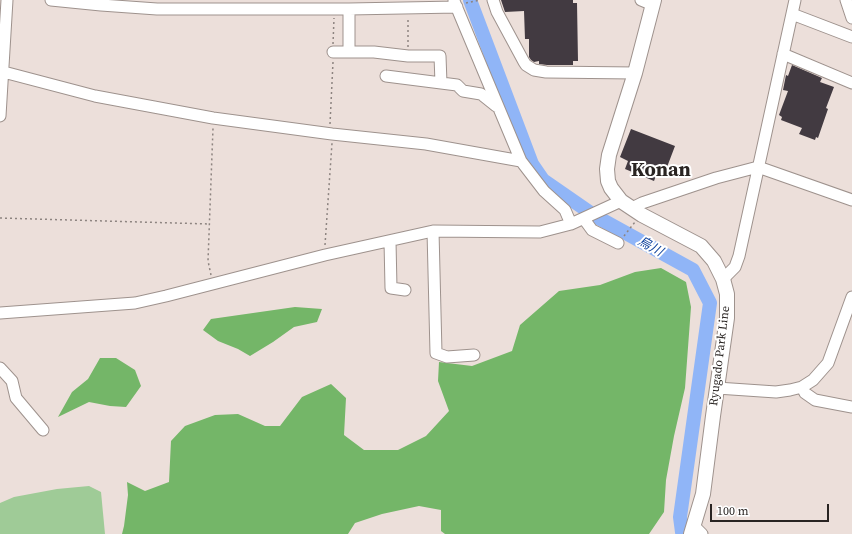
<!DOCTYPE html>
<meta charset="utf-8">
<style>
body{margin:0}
#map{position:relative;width:852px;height:534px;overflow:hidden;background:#ecdfda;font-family:"Source Serif 4",serif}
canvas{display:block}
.scale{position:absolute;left:710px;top:504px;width:119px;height:18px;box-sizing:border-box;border:2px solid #292422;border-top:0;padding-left:5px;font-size:12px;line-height:14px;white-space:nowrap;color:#292422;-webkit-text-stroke:3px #fff;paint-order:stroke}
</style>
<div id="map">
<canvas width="852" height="534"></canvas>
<div class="scale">100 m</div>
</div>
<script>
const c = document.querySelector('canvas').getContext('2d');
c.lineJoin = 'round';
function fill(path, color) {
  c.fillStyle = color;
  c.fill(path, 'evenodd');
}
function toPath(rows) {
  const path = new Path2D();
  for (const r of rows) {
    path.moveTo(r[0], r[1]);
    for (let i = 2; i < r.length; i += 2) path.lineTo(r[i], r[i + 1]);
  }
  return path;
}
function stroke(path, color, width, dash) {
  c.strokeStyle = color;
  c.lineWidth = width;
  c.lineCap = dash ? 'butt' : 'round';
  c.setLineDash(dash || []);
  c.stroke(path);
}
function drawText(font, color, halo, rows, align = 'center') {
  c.font = font + ' "Source Serif 4","Noto Sans JP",serif';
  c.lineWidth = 4;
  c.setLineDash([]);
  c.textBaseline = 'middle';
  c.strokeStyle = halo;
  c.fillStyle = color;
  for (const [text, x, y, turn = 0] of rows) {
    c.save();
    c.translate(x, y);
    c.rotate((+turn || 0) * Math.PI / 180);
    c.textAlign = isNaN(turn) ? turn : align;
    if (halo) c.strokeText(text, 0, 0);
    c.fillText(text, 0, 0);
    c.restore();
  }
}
fill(toPath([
 [89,486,101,492,105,534,0,534,0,503,14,497,57,489]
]), '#9fcb97');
fill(toPath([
 [661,268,686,282,691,307,685,388,674,436,666,480,664,512,649,534,445,534,441,531,441,510,419,506,382,514,355,523,348,534,122,534,124,526,128,495,127,482,145,491,169,482,171,441,185,426,215,415,238,414,265,426,280,426,302,397,331,384,346,398,344,435,364,450,398,450,426,436,449,411,438,381,439,362,472,366,512,351,520,325,559,291,600,285,635,272],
 [295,307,322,309,317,322,294,327,273,342,250,356,238,349,218,341,203,330,211,319],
 [100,358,116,358,135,370,141,386,126,407,110,406,89,402,58,417,72,392,88,379]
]), '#74b668');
stroke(toPath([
 [470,0,532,164,543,180,595,216,693,270,710,303,680,517,682,532,684,534]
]), '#90b5f7', 14);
fill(toPath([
 [501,0,573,0,573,3,577,3,578,61,573,61,573,65,547,65,539,64,539,61,534,62,531,60,529,57,529,39,525,39,524,11,505,12],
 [792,65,822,78,820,82,834,87,826,108,828,109,818,138,816,137,815,140,799,134,802,128,781,120,782,117,779,115,788,91,783,90,786,75,788,76],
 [631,129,675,146,664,175,657,173,654,181,625,169,628,161,620,157]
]), '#423a41');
const minor = toPath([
 [51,0,101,5,157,9,349,9,457,7],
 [493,0,497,12,524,62,526,65,534,70,546,72,635,73],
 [641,0,653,5],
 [846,0,852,18],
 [454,1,521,161,544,191,565,210,571,224],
 [349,9,349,52],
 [792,14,852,37],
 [333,52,374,52,408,56,440,56,441,83],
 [783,54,852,83],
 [0,71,95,96,213,118,332,134,426,144,521,161],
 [386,76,457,85,463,91,481,94,496,106],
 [0,116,7,0],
 [632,208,642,203,716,178,758,167,852,200],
 [584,219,592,230,618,243],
 [433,231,436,353,447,357,474,355],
 [390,241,391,288,405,290],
 [723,279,735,267,739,256,795,0],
 [0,313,135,303,166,296,325,255,433,231,540,232,571,224,621,201],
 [0,368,12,381,16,398,43,430],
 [802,387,805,393,815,400,852,407],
 [717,388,776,392,790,390,802,387,813,380,828,363,852,297],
 [694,526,702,534]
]);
const major = toPath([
 [654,0,635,73,609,155,607,169,608,181,611,188,621,201,642,215,701,246,714,261,723,279,727,294,727,318,713,416,703,494,691,534]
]);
stroke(minor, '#9e928d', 13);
stroke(major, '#9e928d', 16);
stroke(toPath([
 [466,3,480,0],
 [333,44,334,18],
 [408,47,408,17],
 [330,124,333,62],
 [0,218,210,224],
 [624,236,635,222],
 [325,245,332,143],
 [211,275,208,261,213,128]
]), '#8d8480', 1.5, [2, 3]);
stroke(minor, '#fff', 11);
stroke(major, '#fff', 14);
drawText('12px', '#292422', '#fff', [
 ["Ryugado Park Line",720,356,-83]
]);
drawText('italic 13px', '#0b3f9b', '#fff', [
 ["烏川",650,247,29]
]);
drawText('bold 20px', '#292422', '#fff', [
 ["Konan",661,171]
]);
</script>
